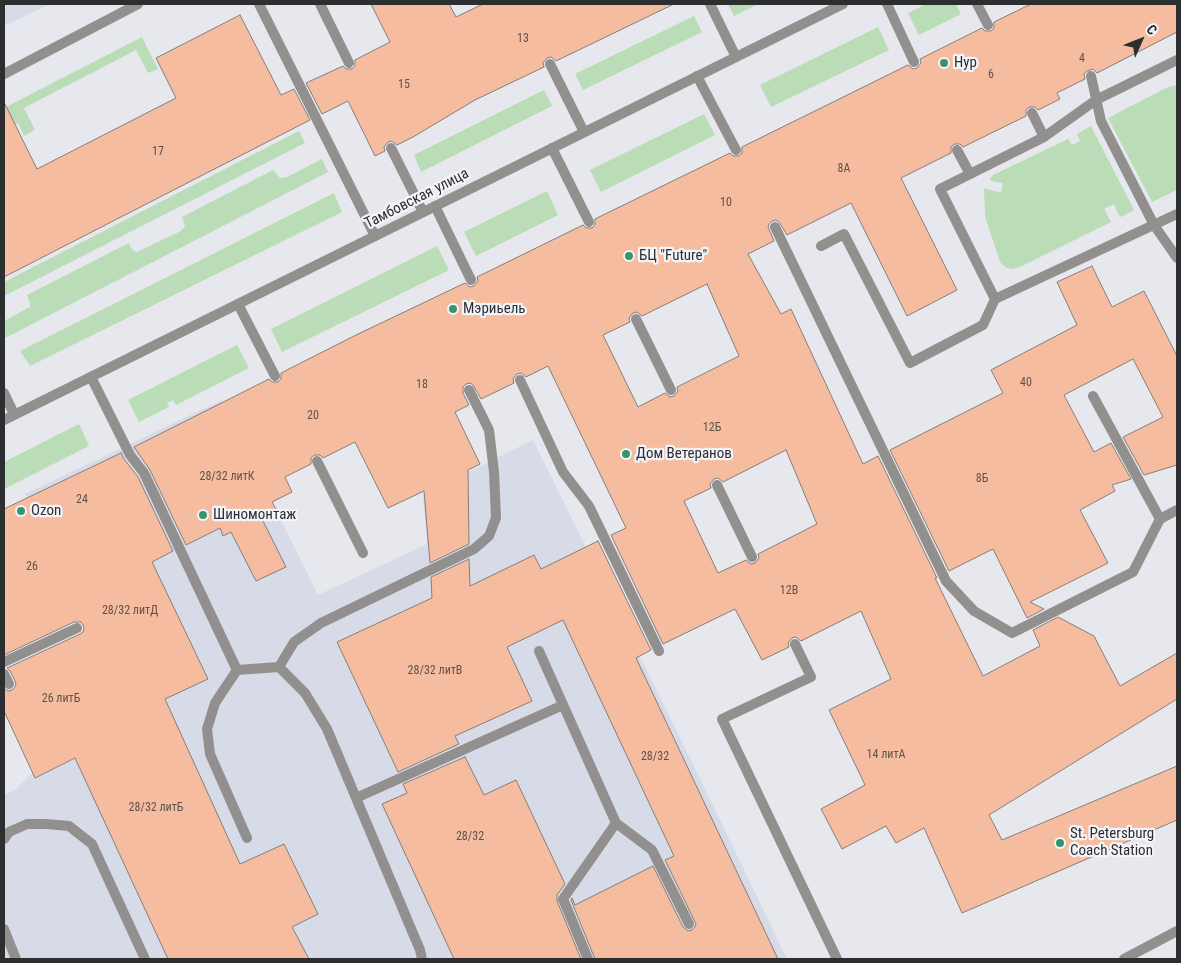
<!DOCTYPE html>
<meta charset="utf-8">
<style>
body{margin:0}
#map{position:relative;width:1181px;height:963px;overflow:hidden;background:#e6e8ee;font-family:"Roboto Condensed",sans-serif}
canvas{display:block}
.frame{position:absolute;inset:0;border:5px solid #2d2e30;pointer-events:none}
.north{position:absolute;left:1116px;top:15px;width:50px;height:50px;-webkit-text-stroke:4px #f3f5fb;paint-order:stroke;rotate:46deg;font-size:14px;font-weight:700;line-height:20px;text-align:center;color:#2d2e30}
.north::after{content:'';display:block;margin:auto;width:18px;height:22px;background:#2d2e30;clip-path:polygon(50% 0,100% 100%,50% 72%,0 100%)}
</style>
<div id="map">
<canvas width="1181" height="963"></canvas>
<div class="frame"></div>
<div class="north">С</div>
</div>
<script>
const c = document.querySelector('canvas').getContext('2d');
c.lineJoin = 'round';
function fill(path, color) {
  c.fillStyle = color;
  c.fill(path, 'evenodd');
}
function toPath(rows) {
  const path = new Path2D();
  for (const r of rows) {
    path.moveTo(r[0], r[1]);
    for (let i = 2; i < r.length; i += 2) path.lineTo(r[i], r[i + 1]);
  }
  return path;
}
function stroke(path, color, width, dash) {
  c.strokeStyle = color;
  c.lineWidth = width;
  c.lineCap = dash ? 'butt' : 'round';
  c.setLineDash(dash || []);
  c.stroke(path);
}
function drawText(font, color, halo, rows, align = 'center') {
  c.font = font + ' "Roboto Condensed",sans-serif';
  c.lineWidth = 4.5;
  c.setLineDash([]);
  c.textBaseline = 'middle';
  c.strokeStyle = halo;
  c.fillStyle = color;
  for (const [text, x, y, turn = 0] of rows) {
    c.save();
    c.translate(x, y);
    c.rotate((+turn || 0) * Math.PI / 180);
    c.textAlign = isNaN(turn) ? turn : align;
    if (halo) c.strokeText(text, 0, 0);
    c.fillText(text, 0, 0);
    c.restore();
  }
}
fill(toPath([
 [4,4,50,4,4,26],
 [222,400,318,595,427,544,423,495,533,440,693,764,787,959,4,959,4,795,16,789,33,772,37,777,108,743,132,715,25,494]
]), '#d7dbe7');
fill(toPath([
 [728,4,758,4,734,16],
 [926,4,956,4,961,14,919,35,908,13],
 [694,16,702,32,583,90,575,74],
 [878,27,889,50,771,107,760,85],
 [142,37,158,69,148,73,136,50,24,108,35,130,24,136,18,123,5,131,4,128,4,108],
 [1177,85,1177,190,1152,202,1108,118,1166,88],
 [544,90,552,106,421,172,414,155],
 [704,114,715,135,601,192,590,170],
 [1091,126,1134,210,1121,217,1118,214,1114,204,1104,209,1111,222,1020,267,1013,269,1007,268,1003,265,1000,262,985,216,984,188,1001,193,1003,183,992,181,990,179,993,175,1068,139,1072,145,1080,141,1077,134],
 [299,131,305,143,4,296,4,282],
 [322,159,328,172,5,338,4,336,4,321,30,307,30,303,27,295,129,243,131,248,134,251,137,252,181,231,185,226,182,217,273,170,279,177,282,178,287,177],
 [547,191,558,215,476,256,464,232],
 [334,193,342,212,30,366,20,351],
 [437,246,449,270,282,352,271,329],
 [237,345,249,368,176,405,173,400,167,403,169,407,139,422,128,400],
 [79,424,89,446,4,489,4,462]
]), '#badcb7');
const building = toPath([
 [371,4,449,4,456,17,483,4,674,4,556,61,551,57,547,58,543,63,544,67,475,100,413,137,397,145,392,141,388,142,384,147,385,151,375,156,348,101,322,114,306,83,343,66,346,69,352,69,355,66,355,60,390,42,371,4],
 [1031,4,1177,4,1177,32,1097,73,1093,69,1087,71,1084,74,1085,79,1057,93,1060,99,1038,110,1035,107,1029,107,1026,110,1026,116,963,147,960,144,954,144,951,147,951,153,901,178,957,290,907,316,851,203,787,235,779,222,776,220,772,221,769,224,768,227,774,241,748,254,781,314,791,309,863,464,878,456,937,578,935,578,983,676,1040,646,1033,630,1058,617,1094,636,1120,686,1177,653,1177,699,989,815,1002,840,1177,766,1177,820,962,913,924,828,896,843,886,826,842,849,821,809,865,785,829,710,891,679,861,611,801,641,796,637,792,638,788,643,789,647,762,660,735,609,663,644,611,535,626,528,548,366,526,377,521,373,517,374,513,379,514,383,481,399,473,385,470,383,466,384,463,387,463,393,469,405,455,412,480,464,468,470,469,544,430,563,424,491,388,508,355,442,323,458,320,455,314,455,311,458,311,464,285,477,292,492,272,502,276,509,261,517,286,567,256,581,231,532,223,536,220,528,186,545,150,470,134,447,269,379,272,382,278,382,281,379,281,373,356,335,465,283,470,287,474,286,478,281,477,277,583,225,586,228,592,228,595,225,595,219,730,153,733,156,739,156,742,153,742,147,908,65,913,69,917,68,921,63,920,59,982,28,985,31,991,31,994,28,994,22,1031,4],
 [707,284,739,356,677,387,678,391,674,396,670,397,665,393,638,407,603,335,630,322,629,318,633,313,637,312,642,316,707,284],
 [786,450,817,524,758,554,759,558,755,563,751,564,746,560,718,573,684,501,711,488,710,484,714,479,718,478,723,482,786,450],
 [240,15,281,95,294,89,310,120,4,277,4,102,37,169,176,98,156,58,240,15],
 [1092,266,1112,307,1144,291,1177,356,1177,465,1144,475,1123,437,1163,417,1133,359,1064,395,1094,452,1111,443,1131,479,1112,485,1115,491,1080,510,1108,563,1030,602,1044,609,1027,618,993,549,949,571,890,450,1003,393,991,370,1077,325,1057,282,1092,266],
 [121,453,124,459,138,477,173,551,152,562,208,679,165,699,240,864,284,844,318,914,292,927,309,959,168,959,75,758,35,778,4,711,4,688,8,691,12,690,14,688,16,685,15,681,10,671,7,668,80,634,83,632,84,628,83,625,81,622,74,622,4,655,4,509,121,453],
 [598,541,651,650,636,658,778,959,595,959,571,900,572,898,575,905,653,866,683,927,688,931,692,930,695,927,696,924,665,860,674,856,563,620,507,647,532,701,455,736,459,744,398,772,337,642,432,598,431,577,469,559,470,586,534,555,541,569,598,541],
 [465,757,484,795,516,780,565,884,557,895,557,901,581,959,454,959,382,804,407,793,403,784,465,757]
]);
fill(building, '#f6bc9f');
stroke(building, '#847e7b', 1);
stroke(toPath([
 [259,4,375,236],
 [320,4,349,63],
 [710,4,736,57],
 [887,4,914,62],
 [977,4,988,25],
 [550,64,584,132],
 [4,74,138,4],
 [697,76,736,150],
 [1091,76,1101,121,1154,225,1177,258],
 [1032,113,1044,137],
 [391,148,423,212],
 [552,148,589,222],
 [957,150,970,174],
 [435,206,471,280],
 [775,227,946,581,974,611,1012,633,1133,572,1160,519,1177,510],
 [821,246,844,234,910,363,983,325,995,299,1177,214],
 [995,299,940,189,1044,137,1096,100,1177,60],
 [238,304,275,376],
 [636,319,671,390],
 [91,377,130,455,144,473,237,670,279,667,305,693,327,729,420,950,422,959],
 [520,380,563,472,589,506,659,651],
 [4,393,14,414],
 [1093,396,1160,519],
 [317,461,363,553],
 [717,485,752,557],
 [795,644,811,677,722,719,837,959],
 [539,651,616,823,652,850,689,924],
 [4,662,77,628],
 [279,667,294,642,321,623,474,549,489,536,496,518,494,472,489,430,469,390],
 [237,670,215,703,207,729,210,754,247,838],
 [4,674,9,684],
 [356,798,563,705],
 [4,839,9,832,27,824,46,824,69,826,92,844,145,959],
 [4,929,16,959],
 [588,959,563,899,616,823],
 [1124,959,1177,931]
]), '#928f8f', 10);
stroke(toPath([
 [4,420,843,4]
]), '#928f8f', 10);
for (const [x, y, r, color] of [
 [944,63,5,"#3a9469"],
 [629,256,5,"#3a9469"],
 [453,309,5,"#3a9469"],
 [626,454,5,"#3a9469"],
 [21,511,5,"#3a9469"],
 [203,515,5,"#3a9469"],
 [1060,843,5,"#3a9469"]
]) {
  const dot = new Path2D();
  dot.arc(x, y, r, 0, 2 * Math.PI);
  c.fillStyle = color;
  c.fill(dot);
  stroke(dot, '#f3f5fb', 2);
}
drawText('12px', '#5f524c', null, [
 ["13",523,39],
 ["4",1082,59],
 ["6",991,75],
 ["15",404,85],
 ["17",158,152],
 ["8А",844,169],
 ["10",726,203],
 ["40",1026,383],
 ["18",422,385],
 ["20",313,416],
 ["12Б",712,428],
 ["28/32 литК",227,477],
 ["8Б",982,479],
 ["24",82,500],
 ["26",32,567],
 ["12В",789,591],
 ["28/32 литД",130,611],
 ["28/32 литВ",435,671],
 ["26 литБ",61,699],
 ["14 литА",886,755],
 ["28/32",655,757],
 ["28/32 литБ",156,808],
 ["28/32",470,837]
]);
drawText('15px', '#2d2e30', '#f3f5fb', [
 ["Нур",954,63],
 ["БЦ \"Future\"",639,256],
 ["Мэриьель",463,309],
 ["Дом Ветеранов",636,454],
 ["Ozon",31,511],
 ["Шиномонтаж",213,515],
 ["St. Petersburg",1070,834],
 ["Coach Station",1070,851]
], 'left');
drawText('15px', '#2d2e30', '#f3f5fb', [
 ["Тамбовская улица",417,199,-27]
]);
</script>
